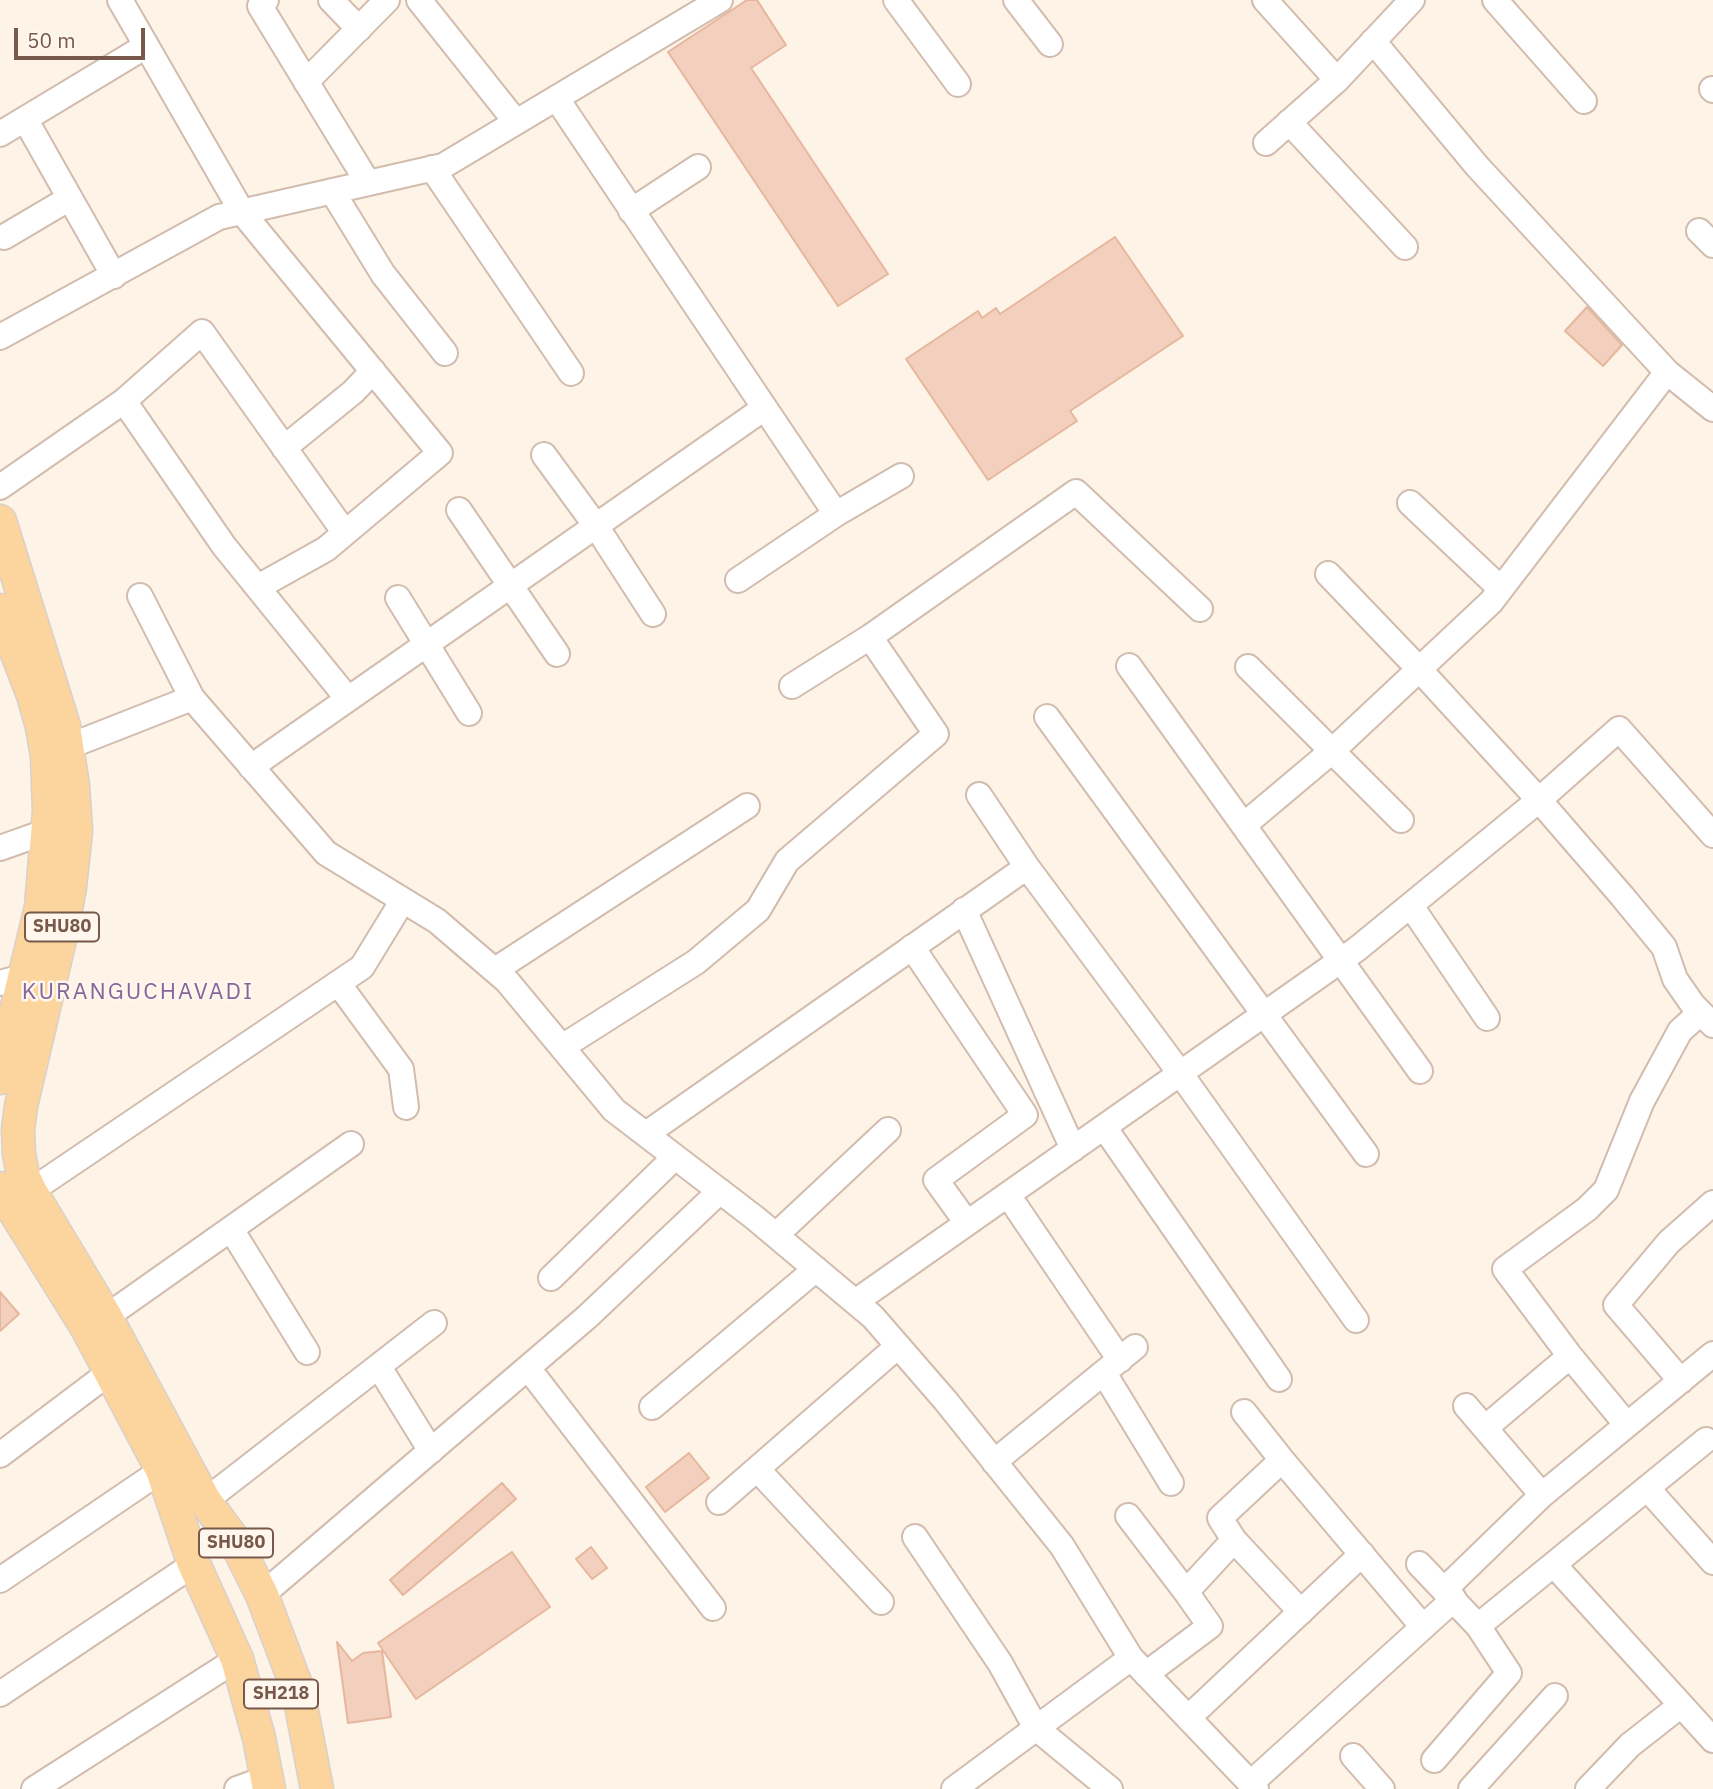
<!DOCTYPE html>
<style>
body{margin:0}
#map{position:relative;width:1713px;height:1789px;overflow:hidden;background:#fdf3e6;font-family:"IBM Plex Sans",sans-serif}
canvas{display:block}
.scale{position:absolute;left:14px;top:28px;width:131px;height:32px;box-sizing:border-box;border:4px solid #77584a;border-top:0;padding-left:9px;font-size:21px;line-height:24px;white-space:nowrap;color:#77584a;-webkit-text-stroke:5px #fff7ed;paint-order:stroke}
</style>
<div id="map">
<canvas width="1713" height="1789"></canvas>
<div class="scale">50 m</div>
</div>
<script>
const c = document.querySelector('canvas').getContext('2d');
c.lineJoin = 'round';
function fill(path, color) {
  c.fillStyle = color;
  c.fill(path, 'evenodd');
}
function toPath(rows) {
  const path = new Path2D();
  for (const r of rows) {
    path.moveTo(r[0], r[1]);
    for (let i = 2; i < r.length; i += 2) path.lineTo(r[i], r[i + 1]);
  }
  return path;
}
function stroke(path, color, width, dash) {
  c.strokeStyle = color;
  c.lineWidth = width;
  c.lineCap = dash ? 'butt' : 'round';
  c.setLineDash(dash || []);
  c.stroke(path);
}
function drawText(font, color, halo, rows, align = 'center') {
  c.font = font + ' "IBM Plex Sans",sans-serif';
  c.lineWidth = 5;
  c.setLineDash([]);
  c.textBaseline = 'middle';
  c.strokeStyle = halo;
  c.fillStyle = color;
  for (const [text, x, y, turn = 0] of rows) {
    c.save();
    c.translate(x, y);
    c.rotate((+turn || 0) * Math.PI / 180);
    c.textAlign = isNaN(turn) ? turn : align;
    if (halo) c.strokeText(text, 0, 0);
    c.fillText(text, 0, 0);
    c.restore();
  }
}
const building = toPath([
 [747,0,757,0,786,45,751,68,888,274,838,306,668,52,747,0],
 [1115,237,1183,336,1070,411,1077,421,988,480,906,359,978,311,982,318,996,308,1000,314,1115,237],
 [1587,307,1622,345,1603,366,1565,331,1587,307],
 [0,1292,19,1314,0,1331,0,1292],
 [689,1453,709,1478,665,1512,646,1487,689,1453],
 [502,1483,516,1499,403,1595,390,1580,502,1483],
 [591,1547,607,1568,592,1579,576,1559,591,1547],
 [512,1552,550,1607,416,1699,378,1643,512,1552],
 [337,1642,352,1661,363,1653,382,1651,391,1717,348,1723,337,1642]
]);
fill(building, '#f3d0bd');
stroke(building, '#e6b69d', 2);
const minor = toPath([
 [120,0,242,212,440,453,326,549,258,587],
 [266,0,260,6,368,183],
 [331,0,359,29],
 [419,0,516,122],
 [896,0,958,84],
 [1016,0,1050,44],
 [1265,0,1337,80],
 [1495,0,1584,101],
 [1373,41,1477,166,1667,372,1713,409],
 [306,82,387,0],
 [1712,89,1713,90],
 [557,99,836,514],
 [25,119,114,276],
 [1289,122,1405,247],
 [0,134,146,46],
 [1266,143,1337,80,1412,0],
 [432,168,571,373],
 [332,191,383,274,445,353],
 [631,211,698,167],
 [1699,231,1713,245],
 [4,237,70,198],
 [0,337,219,217,443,166,720,0],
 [284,448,353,392,373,371],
 [544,455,596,526,653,614],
 [0,487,124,401],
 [1410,503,1501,589],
 [459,510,557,654],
 [345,533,202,332,124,401,224,546,348,699],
 [1328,574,1419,669,1539,800,1622,896,1664,947,1675,979,1693,1005,1713,1025],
 [738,580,836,514,901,476],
 [140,596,192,698],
 [398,598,469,713],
 [1129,666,1420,1071],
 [1248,667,1401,820],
 [792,686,870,637,1076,492,1200,609],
 [1047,717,1366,1154],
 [52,753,192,698,326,853,437,921,507,981,614,1110,755,1218,873,1317,945,1400,1062,1546,1131,1658,1256,1789],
 [251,767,763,409],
 [979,795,1027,867],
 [1244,825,1332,751,1491,602,1667,372],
 [0,848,48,831],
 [1411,906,1487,1018],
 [964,910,1073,1149],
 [912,947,1025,1115,936,1180,967,1223],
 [495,970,747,806],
 [0,983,25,976],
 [338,983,401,1069,406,1107],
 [562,1047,696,962,758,910,787,861,936,734,870,637],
 [1104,1127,1279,1379],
 [646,1134,1027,867,1180,1073,1356,1320],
 [1008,1195,1120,1360],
 [16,1201,362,967,403,900],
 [231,1229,307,1352],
 [776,1235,888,1130],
 [551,1278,675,1157],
 [855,1302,1357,949,1539,800,1619,729,1713,835],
 [106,1317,351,1144],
 [379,1367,431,1451],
 [528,1368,713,1608],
 [1104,1373,1171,1483],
 [1681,1381,1616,1305,1669,1242,1713,1203],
 [652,1407,816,1269],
 [1244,1412,1282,1460,1423,1627],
 [1627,1425,1570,1356,1505,1269,1587,1209,1606,1190,1642,1101,1680,1031,1700,1013],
 [1485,1428,1570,1356],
 [0,1455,110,1372],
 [1282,1460,1220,1518,1234,1540,1301,1612],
 [994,1462,1135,1347],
 [757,1469,881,1602],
 [1647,1488,1713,1562],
 [1542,1495,1713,1354],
 [205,1501,434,1323],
 [719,1502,898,1346],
 [1128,1516,1186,1592],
 [915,1537,1000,1663,1036,1728,1110,1789],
 [1419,1564,1478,1626,1706,1440],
 [1554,1565,1713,1740],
 [0,1580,162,1470],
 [1444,1590,1542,1495,1466,1406],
 [262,1595,587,1317,720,1191],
 [1146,1674,1210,1626,1186,1592,1234,1540],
 [0,1694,194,1564],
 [1188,1718,1362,1554],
 [1353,1756,1382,1789],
 [1434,1760,1509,1673,1478,1626],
 [1251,1783,1454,1599],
 [34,1789,237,1659],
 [237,1789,267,1778],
 [954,1789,1131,1658],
 [1471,1789,1555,1696],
 [1588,1789,1630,1745,1681,1705]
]);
const major = toPath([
 [0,521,64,726,73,786,76,831,70,887,62,931,21,1106,18,1130,19,1154,23,1175,31,1192,106,1317,205,1501,236,1543,262,1595,298,1690,317,1789],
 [0,610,33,695,42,727,47,756,49,811,41,907,0,1078],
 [0,1188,87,1328,162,1470,194,1564,237,1659,259,1738,269,1789]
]);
stroke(minor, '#d1bcae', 28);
stroke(major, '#d9d0cc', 35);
stroke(minor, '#fff', 24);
stroke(major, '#fcd59e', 32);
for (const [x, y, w] of [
 [62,927,74],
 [236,1543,74],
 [281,1694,74]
]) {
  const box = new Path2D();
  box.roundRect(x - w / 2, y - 14.5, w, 29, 5);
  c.fillStyle = '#fff7ed';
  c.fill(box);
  stroke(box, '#77584a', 2);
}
drawText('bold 18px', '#77584a', null, [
 ["SHU80",62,927],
 ["SHU80",236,1543],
 ["SH218",281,1694]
]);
c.letterSpacing = '2px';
drawText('23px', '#86669a', '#fff7ed', [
 ["KURANGUCHAVADI",138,992]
]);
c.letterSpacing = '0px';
</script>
